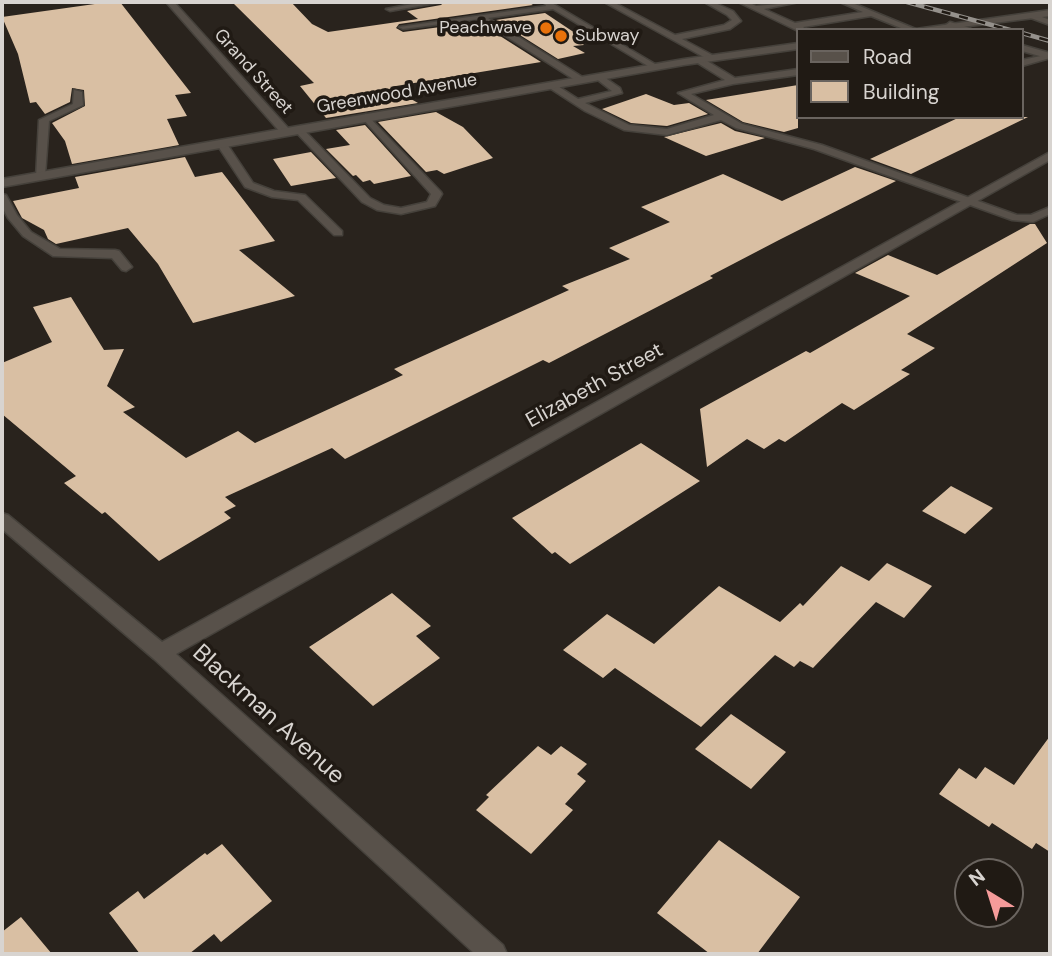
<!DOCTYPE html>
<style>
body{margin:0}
#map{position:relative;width:1052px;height:956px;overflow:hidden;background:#29231d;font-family:"DM Sans",sans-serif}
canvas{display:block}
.frame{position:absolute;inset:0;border:4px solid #d8d4d0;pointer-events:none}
.legend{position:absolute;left:796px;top:28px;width:228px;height:91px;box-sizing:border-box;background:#201a14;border:2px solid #6a645f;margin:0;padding:9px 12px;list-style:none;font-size:21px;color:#d8d4d0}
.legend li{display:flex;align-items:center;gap:14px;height:35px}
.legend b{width:35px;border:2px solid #6a645f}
.north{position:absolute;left:954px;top:858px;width:70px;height:70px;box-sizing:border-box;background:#201a14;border:2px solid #6a645f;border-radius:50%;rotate:322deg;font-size:19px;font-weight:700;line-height:28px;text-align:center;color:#d8d4d0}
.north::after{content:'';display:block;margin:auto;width:24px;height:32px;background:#f59b9a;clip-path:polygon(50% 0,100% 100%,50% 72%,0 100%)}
</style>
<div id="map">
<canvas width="1052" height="956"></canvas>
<div class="frame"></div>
<ul class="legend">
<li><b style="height:9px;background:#58514a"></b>Road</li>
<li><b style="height:19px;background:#d9bfa3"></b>Building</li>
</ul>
<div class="north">N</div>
</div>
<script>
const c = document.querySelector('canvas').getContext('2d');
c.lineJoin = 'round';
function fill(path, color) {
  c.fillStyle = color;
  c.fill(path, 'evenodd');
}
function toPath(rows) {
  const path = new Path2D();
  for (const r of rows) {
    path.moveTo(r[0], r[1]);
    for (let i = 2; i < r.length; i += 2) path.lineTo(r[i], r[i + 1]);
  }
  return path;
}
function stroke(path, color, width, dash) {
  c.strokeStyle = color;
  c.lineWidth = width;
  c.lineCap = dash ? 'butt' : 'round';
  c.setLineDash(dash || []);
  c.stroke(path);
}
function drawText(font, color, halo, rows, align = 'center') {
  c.font = font + ' "DM Sans",sans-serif';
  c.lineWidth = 7;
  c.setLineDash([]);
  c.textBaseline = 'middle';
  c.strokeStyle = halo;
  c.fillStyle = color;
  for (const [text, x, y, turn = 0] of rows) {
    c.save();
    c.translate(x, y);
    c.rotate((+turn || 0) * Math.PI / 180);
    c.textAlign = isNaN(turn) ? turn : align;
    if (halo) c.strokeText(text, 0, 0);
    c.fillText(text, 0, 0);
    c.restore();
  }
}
fill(toPath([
 [109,2,120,2,191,93,175,95,187,116,167,119,179,145,72,164,65,141,52,123,85,106,84,90,72,88,70,102,45,114,36,102,30,103,18,54,2,17],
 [232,2,291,2,312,24,328,32,418,19,407,11,441,5,444,2,528,2,533,5,399,24,396,28,403,32,478,22,541,62,390,87,418,103,326,118,300,86,314,83],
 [545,13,581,37,576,38,584,45,573,46,585,53,558,59,496,20],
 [798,85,798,128,784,132,743,122,706,100],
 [646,94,674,105,689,103,708,114,667,126,631,123,602,109],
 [436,112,463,127,493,158,444,174,437,170,426,172,378,122],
 [960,117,1028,117,911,174,870,159],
 [721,123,735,131,765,138,706,156,664,137],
 [365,125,411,176,374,184,370,180,363,182,356,175,353,176,326,149,350,145,336,130],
 [311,152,336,178,291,186,273,159],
 [185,157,195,177,222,172,275,241,239,250,295,296,193,323,158,264,128,228,56,244,48,239,44,230,22,218,13,201,79,188,75,177],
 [855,167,896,181,779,240,710,276,713,278,549,363,543,360,345,459,332,448,225,497,236,506,224,512,231,518,159,561,105,512,102,514,64,483,76,476,2,414,2,363,52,342,33,307,71,297,104,350,124,349,107,386,135,407,123,412,186,458,238,431,255,443,403,375,394,369,569,290,562,286,630,259,609,248,670,222,641,207,723,174,782,201],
 [1030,224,1035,224,1047,243,907,334,935,348,901,370,910,374,854,410,842,403,785,442,779,439,764,449,747,439,707,467,700,409,806,351,810,353,910,296,855,273,888,255,937,275],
 [641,443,700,481,570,564,555,552,552,554,512,518],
 [951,486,993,508,965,534,922,511],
 [887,563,932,586,904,618,876,602,813,668,800,661,794,667,775,655,701,727,615,668,603,678,563,650,607,614,654,644,719,586,780,622,800,603,803,606,841,566,869,581],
 [392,593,431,626,416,636,440,658,373,706,309,647],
 [731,714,786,752,751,789,695,749],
 [1050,736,1050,852,1036,843,1032,849,992,823,989,827,939,794,959,768,976,779,985,767,1014,785],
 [538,746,551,755,561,746,587,764,577,774,586,781,565,804,573,810,531,854,476,810,489,797,486,795],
 [719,840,800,897,757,954,710,954,657,913],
 [222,844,272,901,221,942,214,934,189,954,140,954,109,913,138,891,144,899,205,853,207,855],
 [21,917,52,954,2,954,2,932]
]), '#d9bfa3');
const service = toPath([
 [423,2,441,2,390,11,386,9,423,2],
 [544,2,550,2,660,67,653,69,553,9,488,18,584,78,584,82,578,82,479,19,403,29,399,27,546,6,544,2],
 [604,2,613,2,675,35,724,25,732,20,727,15,704,2,713,2,733,11,741,21,730,29,682,39,714,56,715,58,711,61,604,2],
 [738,2,748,2,756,6,799,2,764,9,795,23,863,12,840,2,850,2,918,30,906,30,871,16,803,27,807,30,798,31,738,2],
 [1031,13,1050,20,1050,25,1028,17,1031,13],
 [1050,54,1050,58,1022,66,1022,60,1050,54],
 [696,58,702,58,735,78,798,69,798,75,733,84,691,94,742,124,822,145,1017,215,1031,215,1050,207,1050,214,1033,222,1012,220,814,149,736,128,721,120,667,135,624,130,585,111,545,85,553,83,578,99,612,91,594,77,601,75,620,88,622,93,585,103,629,125,667,129,714,115,678,93,725,80,696,62,696,58],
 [74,90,82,92,83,105,49,121,45,176,36,178,39,120,73,104,74,90],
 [366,114,441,192,442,194,435,206,401,214,377,210,362,202,293,129,301,127,370,198,384,205,401,208,427,202,431,194,363,119,361,117,366,114],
 [217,141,225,141,253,183,274,191,305,195,342,231,342,235,334,235,298,200,272,197,245,187,216,143,217,141],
 [2,194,6,195,17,215,31,232,60,249,115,250,119,251,132,267,126,271,122,270,112,258,53,256,23,236,8,218,2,207,2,194]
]);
const minor = toPath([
 [166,2,174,2,289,129,289,133,281,133,166,2],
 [950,22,970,28,971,30,947,27,946,25,950,22],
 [1022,45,1050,53,1050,59,1022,51,1022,45],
 [1050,152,1050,160,176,654,503,945,507,954,475,954,154,659,2,529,2,513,8,515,162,642,1050,152]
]);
const secondary = toPath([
 [1050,10,1050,16,937,30,909,30,1050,10],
 [798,43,798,49,684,65,2,187,2,179,298,126,684,59,798,43]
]);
stroke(service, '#45413b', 3);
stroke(minor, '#45413b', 3);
stroke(secondary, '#45413b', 3);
fill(service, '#58514a');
fill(minor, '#58514a');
fill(secondary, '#58514a');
const rail = toPath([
 [907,2,1010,30],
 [1022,33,1050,41]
]);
stroke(rail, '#95918c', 4.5);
stroke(rail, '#201a14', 2.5, [9]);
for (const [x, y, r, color] of [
 [546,28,7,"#e8710a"],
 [561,36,7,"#e8710a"]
]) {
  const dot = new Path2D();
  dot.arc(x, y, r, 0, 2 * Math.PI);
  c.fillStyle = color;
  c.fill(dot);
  stroke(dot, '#201a14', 2.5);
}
drawText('18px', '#d8d4d0', '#201a14', [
 ["Peachwave",532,28],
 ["Subway",575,36,"left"]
], 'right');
drawText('18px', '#d8d4d0', '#201a14', [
 ["Grand Street",253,72,48],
 ["Greenwood Avenue",397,94,-10]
]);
drawText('21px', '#d8d4d0', '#201a14', [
 ["Elizabeth Street",595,386,-29]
]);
drawText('24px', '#d8d4d0', '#201a14', [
 ["Blackman Avenue",268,715,42]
]);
</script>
